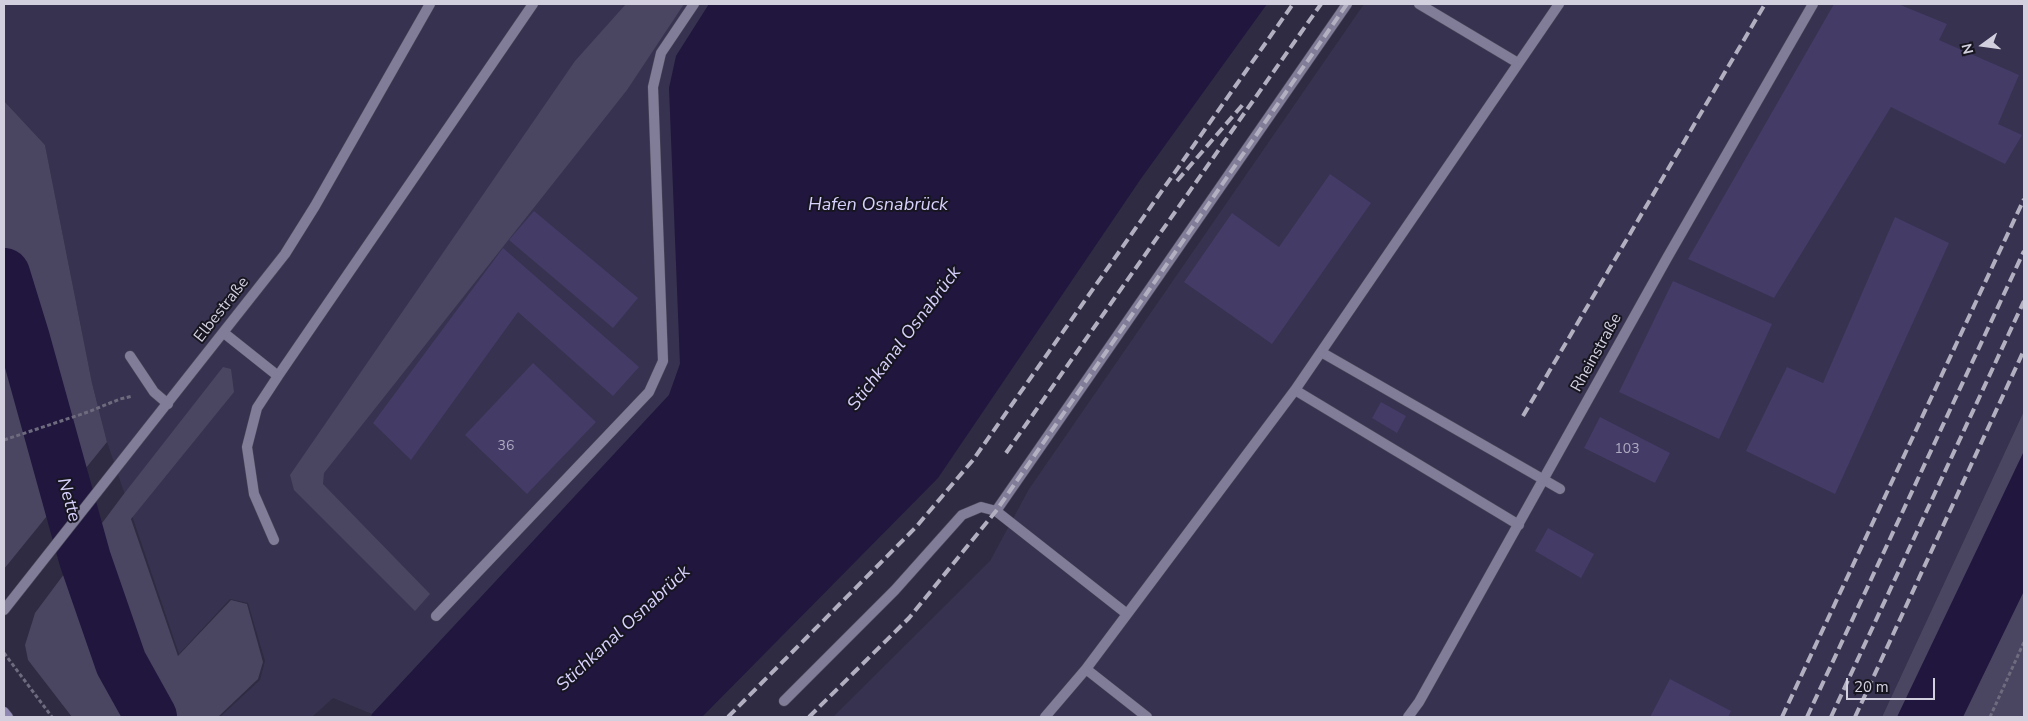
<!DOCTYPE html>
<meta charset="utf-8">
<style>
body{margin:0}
#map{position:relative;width:2028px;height:721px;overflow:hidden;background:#2f2b42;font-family:"Nunito Sans",sans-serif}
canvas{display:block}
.frame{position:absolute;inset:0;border:5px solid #d2d0df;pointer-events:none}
.north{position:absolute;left:1958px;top:20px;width:50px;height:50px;-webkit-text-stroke:4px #171520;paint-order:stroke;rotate:256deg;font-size:14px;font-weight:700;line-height:20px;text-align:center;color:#d2d0df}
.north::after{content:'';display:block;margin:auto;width:18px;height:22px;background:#d2d0df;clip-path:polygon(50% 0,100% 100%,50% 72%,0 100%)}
.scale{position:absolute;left:1846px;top:678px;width:89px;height:22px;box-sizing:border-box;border:2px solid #d2d0df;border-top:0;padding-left:6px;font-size:15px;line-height:18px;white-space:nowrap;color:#d2d0df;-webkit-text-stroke:4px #171520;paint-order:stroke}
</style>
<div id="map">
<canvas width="2028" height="721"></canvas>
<div class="frame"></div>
<div class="north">N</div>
<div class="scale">20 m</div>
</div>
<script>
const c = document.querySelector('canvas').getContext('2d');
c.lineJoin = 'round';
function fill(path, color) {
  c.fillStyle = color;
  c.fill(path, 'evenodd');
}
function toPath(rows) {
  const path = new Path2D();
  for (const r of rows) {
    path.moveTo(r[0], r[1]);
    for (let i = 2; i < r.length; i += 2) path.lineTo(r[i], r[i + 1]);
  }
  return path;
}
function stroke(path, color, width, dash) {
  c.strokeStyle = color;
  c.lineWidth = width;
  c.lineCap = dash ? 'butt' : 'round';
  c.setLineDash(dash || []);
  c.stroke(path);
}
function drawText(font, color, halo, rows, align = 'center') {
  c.font = font + ' "Nunito Sans",sans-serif';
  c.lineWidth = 4;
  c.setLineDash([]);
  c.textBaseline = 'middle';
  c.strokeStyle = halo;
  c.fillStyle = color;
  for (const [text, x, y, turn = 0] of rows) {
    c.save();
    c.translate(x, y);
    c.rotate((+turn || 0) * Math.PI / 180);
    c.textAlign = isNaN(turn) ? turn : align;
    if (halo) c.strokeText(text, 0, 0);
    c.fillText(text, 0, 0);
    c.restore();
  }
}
fill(toPath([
 [4,4,709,4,676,56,680,364,669,395,372,714,333,698,312,717,220,717,260,680,265,661,248,603,230,599,179,654,107,442,92,383,45,145,4,101],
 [1364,4,2024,4,2024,411,1882,717,833,717,990,561,1029,489]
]), '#37324f');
fill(toPath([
 [626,4,684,4,627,90,324,473,323,484,430,594,415,611,294,490,290,475,575,61],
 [4,101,45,145,92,383,107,442,4,569],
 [223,367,231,369,234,392,131,519,178,656,231,600,247,604,263,662,258,679,218,717,72,717,28,660,25,645,35,613,123,495],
 [2024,411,2024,717,1882,717]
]), '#4a4560');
fill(toPath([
 [709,4,1267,4,1140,180,938,478,702,717,371,717,372,714,669,395,680,364,669,88,676,56],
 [2024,451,2024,591,1963,717,1897,717]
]), '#21163e');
stroke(toPath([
 [4,274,24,339,85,559,121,663,151,717]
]), '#21163e', 52);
fill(toPath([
 [1834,4,1898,4,1947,24,1939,40,2019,75,1998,124,2022,135,2005,164,1891,107,1774,298,1688,259],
 [1330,174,1371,203,1272,344,1184,282,1232,213,1279,247],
 [534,211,638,298,613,328,509,240],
 [1895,217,1949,243,1835,494,1746,451,1787,367,1823,383],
 [503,248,639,367,613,396,518,312,411,460,373,423],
 [1673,281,1772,324,1719,439,1619,392],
 [533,363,596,422,527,494,465,435],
 [1381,402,1406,416,1397,433,1372,418],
 [1600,417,1670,453,1655,483,1584,448],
 [1548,528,1594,554,1581,578,1535,551],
 [1670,679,1731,711,1728,717,1650,717]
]), '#443b67');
const service = toPath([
 [1419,4,1518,63],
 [224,333,278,376,257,408,247,447,254,494,274,540],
 [1321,352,1560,489],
 [130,356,154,392,168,404],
 [278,376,533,4],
 [1295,390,1519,525],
 [996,511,1347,4],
 [436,616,649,392,663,361,653,87,661,53,694,4],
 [1086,669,1147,717],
 [784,701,895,590,962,515,981,507,996,511,1127,614],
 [1045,717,1086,669,1295,390,1559,4]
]);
const minor = toPath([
 [4,610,285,254,315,206,430,4],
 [1408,717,1419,702,1667,258,1813,4]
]);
const secondary = toPath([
 [4,712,8,717]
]);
stroke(service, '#4b485b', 11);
stroke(minor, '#4b485b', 11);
stroke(secondary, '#4b485b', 11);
stroke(toPath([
 [4,440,88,412,120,399,133,396],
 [4,653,52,717],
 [1990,717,2024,642]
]), '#6e6b7f', 3, [4, 2.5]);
stroke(service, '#817d98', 10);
stroke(minor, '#817d98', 10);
stroke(secondary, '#8e87b1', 10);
stroke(toPath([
 [1177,181,1245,102],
 [1523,416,1765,4],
 [1006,453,1321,4],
 [728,717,916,527,973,460,1293,4],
 [809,717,909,618,996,511,1347,4],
 [1782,717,2024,199],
 [1807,717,2024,251],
 [1831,717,2024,301],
 [1855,717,2024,350]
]), '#b1afc0', 4, [10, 5]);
drawText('14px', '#aeabc1', null, [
 ["36",506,447],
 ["103",1627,450]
]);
drawText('16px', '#d2d0df', '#171520', [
 ["Elbestraße",222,310,-52],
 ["Rheinstraße",1597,353,-61]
]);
drawText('italic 18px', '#d7d1fd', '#171520', [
 ["Hafen Osnabrück",878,206],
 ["Stichkanal Osnabrück",905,339,-53],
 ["Nette",68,500,74],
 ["Stichkanal Osnabrück",624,629,-43]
]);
</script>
